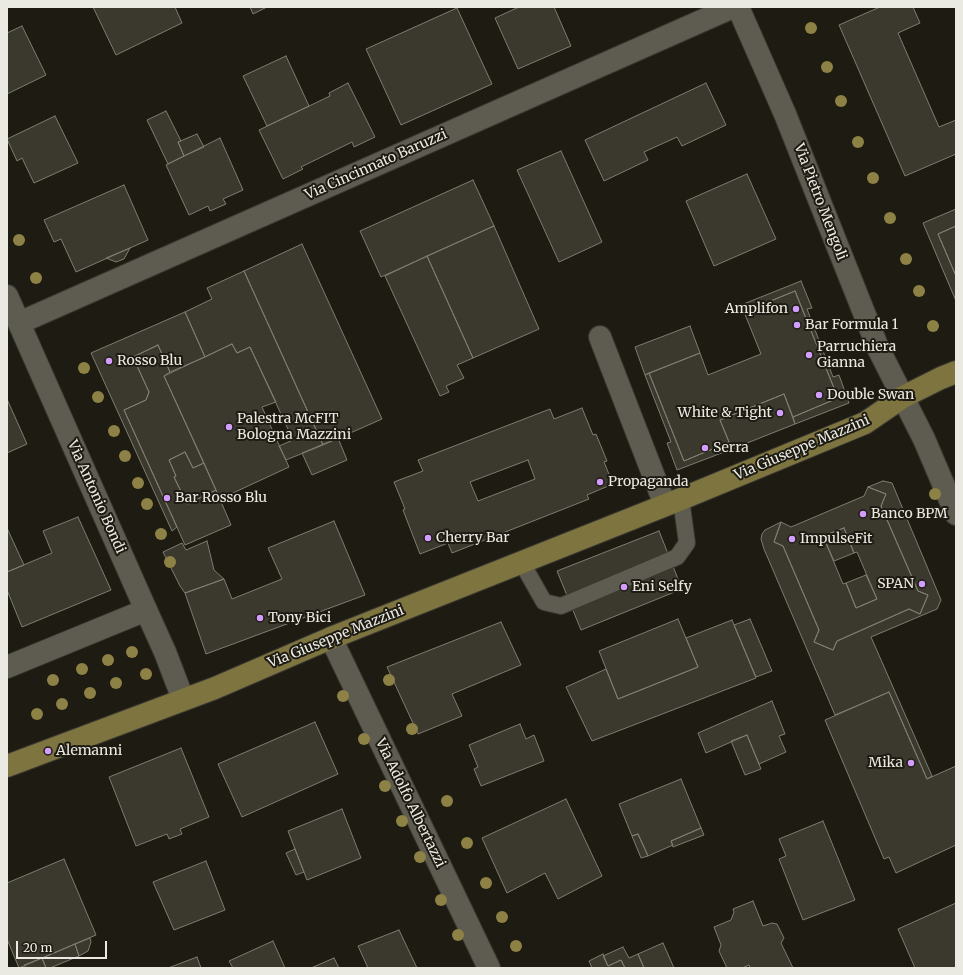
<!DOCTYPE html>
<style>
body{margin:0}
#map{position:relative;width:963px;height:975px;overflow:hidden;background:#1d1b12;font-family:Merriweather,serif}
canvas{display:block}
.frame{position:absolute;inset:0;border:8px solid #eae9e2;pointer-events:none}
.scale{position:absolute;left:16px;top:941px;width:91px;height:18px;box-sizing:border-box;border:2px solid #eae9e2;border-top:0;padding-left:5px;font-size:12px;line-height:14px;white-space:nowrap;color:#eae9e2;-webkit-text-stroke:3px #1d1b12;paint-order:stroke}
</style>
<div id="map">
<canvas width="963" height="975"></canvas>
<div class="frame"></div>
<div class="scale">20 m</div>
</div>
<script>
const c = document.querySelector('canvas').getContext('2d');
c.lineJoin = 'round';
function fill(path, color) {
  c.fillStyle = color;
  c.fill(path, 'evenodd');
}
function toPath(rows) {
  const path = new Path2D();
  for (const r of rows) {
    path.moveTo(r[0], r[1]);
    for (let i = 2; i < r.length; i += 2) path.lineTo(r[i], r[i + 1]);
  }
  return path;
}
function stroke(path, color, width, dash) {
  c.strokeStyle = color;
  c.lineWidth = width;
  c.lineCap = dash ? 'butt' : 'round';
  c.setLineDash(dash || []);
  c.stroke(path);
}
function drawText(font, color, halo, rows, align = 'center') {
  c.font = font + ' Merriweather,serif';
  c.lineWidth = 4;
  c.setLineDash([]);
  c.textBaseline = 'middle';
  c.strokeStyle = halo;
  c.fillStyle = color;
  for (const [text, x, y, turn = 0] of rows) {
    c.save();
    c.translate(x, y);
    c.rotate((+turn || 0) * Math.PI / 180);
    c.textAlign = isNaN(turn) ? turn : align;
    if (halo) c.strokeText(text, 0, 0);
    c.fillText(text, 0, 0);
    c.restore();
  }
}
const building = toPath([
 [93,7,175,7,182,23,116,55,93,7],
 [250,7,267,7,253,14,250,7],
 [519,7,554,7,571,46,518,69,495,18,519,7],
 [880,7,913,7,920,23,898,33,939,127,956,120,956,154,905,176,839,25,880,7],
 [457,8,492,84,401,125,366,49,457,8],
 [22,26,46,75,7,94,7,33,22,26],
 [286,56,309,106,267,126,243,76,286,56],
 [348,83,375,137,354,147,352,142,301,167,303,169,283,179,259,130,330,96,329,93,348,83],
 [706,83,726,125,682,146,677,137,644,152,648,160,604,181,585,140,706,83],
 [166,111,181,141,178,142,184,156,168,164,147,120,166,111],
 [55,116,78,163,34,183,22,158,17,161,7,139,55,116],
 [197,134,204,147,184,156,178,142,197,134],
 [220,138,243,190,223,199,226,204,210,211,208,206,189,215,166,165,220,138],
 [561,151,602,242,559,262,517,170,561,151],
 [747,174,776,239,714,266,686,201,747,174],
 [473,180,494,226,381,277,360,231,473,180],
 [124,185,148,240,76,272,61,239,54,242,44,220,124,185],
 [956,209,956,226,938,234,956,276,956,301,923,223,956,209],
 [494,226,539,329,473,358,427,256,494,226],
 [956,226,956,276,938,234,956,226],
 [302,244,382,419,323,445,244,271,302,244],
 [130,248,124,259,116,262,106,258,130,248],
 [427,256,473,358,457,365,464,378,446,386,449,392,440,396,385,276,427,256],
 [244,271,323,445,286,460,279,446,293,440,250,347,237,353,232,344,205,357,185,312,212,299,207,288,244,271],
 [801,281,812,308,807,309,833,377,839,375,849,403,795,424,793,417,838,398,795,291,744,312,741,305,801,281],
 [795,291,838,398,793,417,784,394,720,420,729,442,684,461,649,373,700,353,708,375,761,354,744,312,795,291],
 [185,312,205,357,170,372,158,345,133,357,149,392,146,400,124,410,177,527,172,531,91,353,185,312],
 [690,326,700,353,645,375,635,347,690,326],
 [232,344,237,353,250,347,276,402,262,407,289,467,220,499,164,376,232,344],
 [158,345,170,372,164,376,204,463,193,468,185,452,169,460,176,476,174,477,187,504,216,490,231,525,185,545,124,410,146,400,149,392,133,357,158,345],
 [649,373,684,461,729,442,732,449,677,470,667,443,671,442,645,375,649,373],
 [784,394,795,424,732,449,720,420,784,394],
 [7,399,27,444,7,453,7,399],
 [582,408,593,435,596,434,607,461,604,462,613,484,587,495,589,499,452,553,448,543,420,554,403,510,405,509,394,482,423,471,418,460,550,409,554,419,582,408],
 [528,460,535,479,478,501,470,482,528,460],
 [338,438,347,460,312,475,302,453,338,438],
 [185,452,193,468,204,463,216,490,187,504,174,477,176,476,169,460,185,452],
 [883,481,892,483,941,600,937,609,871,637,932,776,927,779,889,692,835,715,764,549,761,539,762,534,765,530,781,522,774,542,783,546,819,630,814,642,833,650,837,641,909,609,920,614,928,595,918,591,881,506,886,494,868,487,883,481],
 [868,487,886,494,881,506,918,591,928,595,920,614,909,609,837,641,833,650,814,642,819,630,783,546,774,542,781,522,791,527,864,496,868,487],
 [844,528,854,553,857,552,877,599,856,608,846,583,843,584,823,536,844,528],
 [78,517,111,590,22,627,7,590,7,572,52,553,43,531,78,517],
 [334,521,365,595,206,654,185,593,224,579,232,599,282,579,268,548,334,521],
 [7,528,24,565,7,572,7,528],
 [844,528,854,553,834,561,823,536,844,528],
 [659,531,682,589,581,630,557,571,659,531],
 [207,541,214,570,224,579,185,593,180,586,163,552,182,543,186,550,207,541],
 [866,575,877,599,856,608,846,583,866,575],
 [678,619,698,667,618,699,599,651,678,619],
 [750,619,772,671,756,677,734,625,750,619],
 [732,620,756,678,592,741,566,687,606,669,618,699,698,667,686,638,732,620],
 [501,622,521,665,452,694,462,716,418,734,387,667,501,622],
 [889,692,927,779,956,766,956,845,896,873,889,857,884,859,825,720,889,692],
 [772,701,785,734,779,736,786,752,759,764,747,735,706,753,698,733,772,701],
 [315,722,338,774,242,817,218,764,315,722],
 [520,724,526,739,534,735,544,761,481,786,474,769,478,767,469,745,520,724],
 [747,735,761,769,745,775,731,741,747,735],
 [181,748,209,817,180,829,182,834,169,839,167,834,136,846,109,777,181,748],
 [681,779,701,828,671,841,673,845,648,856,638,834,632,836,619,804,681,779],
 [566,799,602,876,558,899,545,873,507,893,482,838,566,799],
 [342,809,361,858,307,880,288,831,342,809],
 [823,821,855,900,803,920,779,859,786,856,779,839,823,821],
 [701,828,704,835,673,847,671,841,701,828],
 [638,834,648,856,641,858,632,836,638,834],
 [295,849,304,872,296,875,286,853,295,849],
 [64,859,96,935,19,968,7,939,7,883,64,859],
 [206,861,225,910,174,930,153,882,206,861],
 [753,901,763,926,772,923,777,924,784,938,781,943,793,968,750,968,749,965,742,968,727,968,719,951,721,945,714,927,731,920,734,912,733,909,753,901],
 [956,903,956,968,915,968,898,929,956,903],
 [399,930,417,968,368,968,358,946,399,930],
 [90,938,91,942,88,951,79,956,75,944,90,938],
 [273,941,285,968,233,968,229,961,273,941],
 [663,943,674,968,644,968,638,954,663,943],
 [75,944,79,956,50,968,46,968,42,958,75,944],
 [623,947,629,958,638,954,644,968,625,968,621,960,608,966,603,956,623,947],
 [603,954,608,966,621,960,625,968,592,968,589,961,603,954],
 [197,957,201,968,168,968,197,957],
 [42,958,46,968,26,968,24,965,42,958],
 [334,958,339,968,311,968,334,958]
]);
fill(building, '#3b392e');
stroke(building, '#7f7d71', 1);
const lane = toPath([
 [522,563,544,602,561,606,677,557,687,543,681,499]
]);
const street = toPath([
 [7,296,146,610],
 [19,323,733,7],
 [600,337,665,505],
 [331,638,489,968]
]);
const secondary = toPath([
 [738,7,785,114,878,348,924,439,956,514],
 [7,667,146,610,165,652,183,699]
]);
const primary = toPath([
 [7,766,215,688,331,638,681,499,865,423,903,397,941,378,956,372]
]);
stroke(lane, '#3a3832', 18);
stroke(street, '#3a3832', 24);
stroke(secondary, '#3a3832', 24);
stroke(primary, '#3a3832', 24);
stroke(lane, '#5e5c51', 16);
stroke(street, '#5e5c51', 22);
stroke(secondary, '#5e5c51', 22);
stroke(primary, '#7e743f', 22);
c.fillStyle = '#8d8145';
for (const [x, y] of [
 [811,28],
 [827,67],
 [841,101],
 [858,142],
 [873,178],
 [890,218],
 [19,240],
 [906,259],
 [36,278],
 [919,291],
 [933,326],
 [84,368],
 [98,397],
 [114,431],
 [125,456],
 [138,483],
 [935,494],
 [147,504],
 [161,534],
 [170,562],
 [132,652],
 [108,660],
 [82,669],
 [146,674],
 [53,680],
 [389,680],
 [116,683],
 [90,693],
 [343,696],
 [62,704],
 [37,714],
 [412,729],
 [364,739],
 [385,786],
 [447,801],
 [402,821],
 [467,843],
 [420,857],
 [486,883],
 [441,900],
 [502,917],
 [458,935],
 [516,946]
]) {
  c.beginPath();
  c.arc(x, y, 6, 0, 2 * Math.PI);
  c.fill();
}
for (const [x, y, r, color] of [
 [796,309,4,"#d29dfd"],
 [797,325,4,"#d29dfd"],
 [809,355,4,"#d29dfd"],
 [109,361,4,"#d29dfd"],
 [819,395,4,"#d29dfd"],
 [780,413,4,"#d29dfd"],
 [229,427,4,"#d29dfd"],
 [705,448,4,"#d29dfd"],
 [600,482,4,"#d29dfd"],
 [167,498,4,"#d29dfd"],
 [863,514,4,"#d29dfd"],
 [428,538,4,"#d29dfd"],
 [792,539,4,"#d29dfd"],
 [922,584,4,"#d29dfd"],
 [624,587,4,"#d29dfd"],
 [260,618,4,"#d29dfd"],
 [48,751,4,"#d29dfd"],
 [911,763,4,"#d29dfd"]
]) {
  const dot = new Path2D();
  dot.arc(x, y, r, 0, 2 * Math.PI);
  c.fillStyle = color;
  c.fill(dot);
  stroke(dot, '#1d1b12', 1.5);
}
drawText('14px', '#eae9e2', '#1d1b12', [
 ["Via Cincinnato Baruzzi",376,165,-24],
 ["Via Pietro Mengoli",820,202,69],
 ["Via Giuseppe Mazzini",802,448,-23],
 ["Via Antonio Bondi",96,497,66],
 ["Via Giuseppe Mazzini",336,637,-22],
 ["Via Adolfo Albertazzi",410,803,64]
]);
drawText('14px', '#eae9e2', '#1d1b12', [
 ["Amplifon",788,309,"right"],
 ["Bar Formula 1",805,325],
 ["Parruchiera",817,347],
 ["Gianna",817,363],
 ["Rosso Blu",117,361],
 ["Double Swan",827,395],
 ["White & Tight",772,413,"right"],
 ["Palestra McFIT",237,419],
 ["Bologna Mazzini",237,435],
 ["Serra",713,448],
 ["Propaganda",608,482],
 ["Bar Rosso Blu",175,498],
 ["Banco BPM",871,514],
 ["Cherry Bar",436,538],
 ["ImpulseFit",800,539],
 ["SPAN",914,584,"right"],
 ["Eni Selfy",632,587],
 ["Tony Bici",268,618],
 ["Alemanni",56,751],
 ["Mika",903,763,"right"]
], 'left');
</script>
